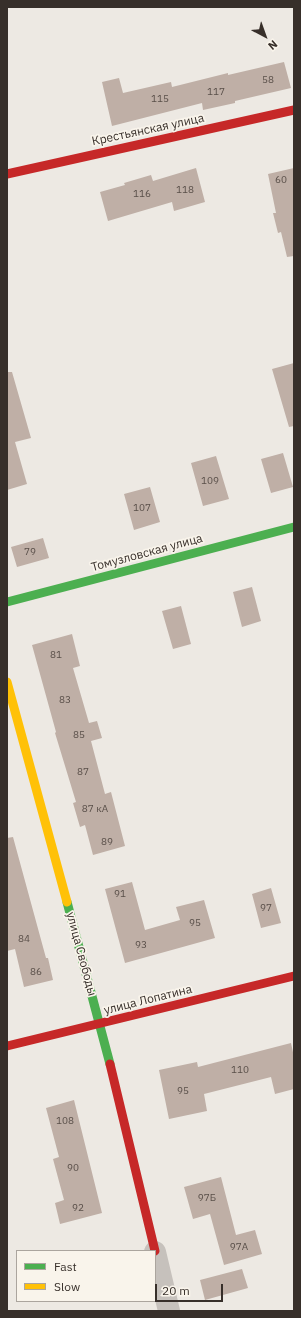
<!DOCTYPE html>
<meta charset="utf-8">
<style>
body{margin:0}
#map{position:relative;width:301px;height:1318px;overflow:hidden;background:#ede9e3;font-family:"IBM Plex Sans",sans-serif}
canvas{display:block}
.frame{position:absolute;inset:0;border:8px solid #372f2a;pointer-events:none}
.legend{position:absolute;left:16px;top:1250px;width:140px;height:52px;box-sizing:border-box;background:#f9f4eb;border:1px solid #aba59e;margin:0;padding:5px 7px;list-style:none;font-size:12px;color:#372f2a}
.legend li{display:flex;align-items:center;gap:8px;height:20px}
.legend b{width:20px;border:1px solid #aba59e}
.north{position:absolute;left:245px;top:16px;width:40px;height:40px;-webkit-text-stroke:3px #f9f4eb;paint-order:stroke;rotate:139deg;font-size:11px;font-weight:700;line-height:16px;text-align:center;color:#372f2a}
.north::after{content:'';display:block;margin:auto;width:14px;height:18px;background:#372f2a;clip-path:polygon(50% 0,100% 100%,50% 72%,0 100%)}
.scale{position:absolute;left:155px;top:1284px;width:68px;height:18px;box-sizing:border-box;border:2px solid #372f2a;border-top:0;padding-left:5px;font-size:12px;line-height:14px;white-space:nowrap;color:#372f2a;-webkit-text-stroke:3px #f9f4eb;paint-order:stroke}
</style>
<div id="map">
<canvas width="301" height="1318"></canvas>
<div class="frame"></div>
<ul class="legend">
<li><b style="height:5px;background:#4caf50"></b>Fast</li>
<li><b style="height:5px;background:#ffc107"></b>Slow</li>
</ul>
<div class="north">N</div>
<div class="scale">20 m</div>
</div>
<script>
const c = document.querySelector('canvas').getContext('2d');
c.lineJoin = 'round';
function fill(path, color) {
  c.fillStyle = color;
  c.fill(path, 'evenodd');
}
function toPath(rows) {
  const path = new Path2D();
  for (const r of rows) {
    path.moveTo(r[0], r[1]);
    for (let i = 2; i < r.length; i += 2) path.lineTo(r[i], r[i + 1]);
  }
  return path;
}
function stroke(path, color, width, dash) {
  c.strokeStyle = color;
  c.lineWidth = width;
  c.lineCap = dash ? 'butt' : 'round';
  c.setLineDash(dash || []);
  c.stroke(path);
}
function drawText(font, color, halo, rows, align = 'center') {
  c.font = font + ' "IBM Plex Sans",sans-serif';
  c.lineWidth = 3.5;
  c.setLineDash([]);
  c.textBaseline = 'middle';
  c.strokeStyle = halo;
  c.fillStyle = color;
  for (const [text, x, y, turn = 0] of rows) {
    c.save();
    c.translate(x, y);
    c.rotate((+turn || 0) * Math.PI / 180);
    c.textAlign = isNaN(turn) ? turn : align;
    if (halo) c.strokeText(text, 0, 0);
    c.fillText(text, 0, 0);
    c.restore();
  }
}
fill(toPath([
 [284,62,291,88,235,101,235,103,203,110,202,103,112,126,102,82,119,78,123,93,171,82,172,87,228,73,228,75],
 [196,168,205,202,174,211,172,202,108,221,100,192,125,185,124,183,151,175,153,181],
 [294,168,294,256,287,257,281,232,278,233,273,213,276,213,268,174],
 [294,363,294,426,289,427,272,369],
 [7,372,12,372,31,438,15,442,27,484,7,490],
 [283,453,293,487,271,493,261,459],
 [216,456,229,499,203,506,191,463],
 [150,487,160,522,134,530,124,494],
 [43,538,49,558,17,567,11,547],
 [252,587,261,621,242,627,233,592],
 [181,606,191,644,173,649,162,611],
 [72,634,80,666,73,668,89,723,97,721,102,738,91,741,105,794,111,792,125,846,93,855,85,825,80,827,73,803,76,802,55,733,56,732,32,645],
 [13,837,46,958,48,958,53,980,24,987,15,949,7,951,7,838],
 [132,882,145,930,180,920,176,907,204,900,215,938,125,963,105,889],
 [271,888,281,923,261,928,252,894],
 [291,1043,294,1057,294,1089,275,1094,271,1077,204,1094,207,1111,169,1119,159,1070,197,1062,198,1067],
 [74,1100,102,1213,60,1224,55,1203,64,1200,53,1159,59,1157,46,1108],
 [221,1177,236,1235,255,1230,262,1254,224,1265,210,1214,193,1219,184,1187],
 [242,1269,248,1288,205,1300,200,1280]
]), '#bfafa6');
stroke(toPath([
 [155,1252,169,1311]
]), '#c6c1bc', 22);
stroke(toPath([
 [7,602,294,527],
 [67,902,110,1064]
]), '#4caf50', 9);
stroke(toPath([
 [7,682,67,902]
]), '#ffc107', 9);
stroke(toPath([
 [7,174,294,110],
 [7,1046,294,976],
 [110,1064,155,1251]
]), '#c62828', 9);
drawText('10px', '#594f49', null, [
 ["58",268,80],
 ["117",216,92],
 ["115",160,99],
 ["60",281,180],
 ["118",185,190],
 ["116",142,194],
 ["109",210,481],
 ["107",142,508],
 ["79",30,552],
 ["81",56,655],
 ["83",65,700],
 ["85",79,735],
 ["87",83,772],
 ["87 кА",95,809],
 ["89",107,842],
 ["91",120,894],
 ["97",266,908],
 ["95",195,923],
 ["84",24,939],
 ["93",141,945],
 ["86",36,972],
 ["110",240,1070],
 ["95",183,1091],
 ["108",65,1121],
 ["90",73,1168],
 ["97Б",207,1198],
 ["92",78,1208],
 ["97А",239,1247]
]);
drawText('12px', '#372f2a', '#f9f4eb', [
 ["Крестьянская улица",148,130,-12],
 ["Томузловская улица",147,553,-15],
 ["улица Свободы",81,954,75],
 ["улица Лопатина",148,1000,-14]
]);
</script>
